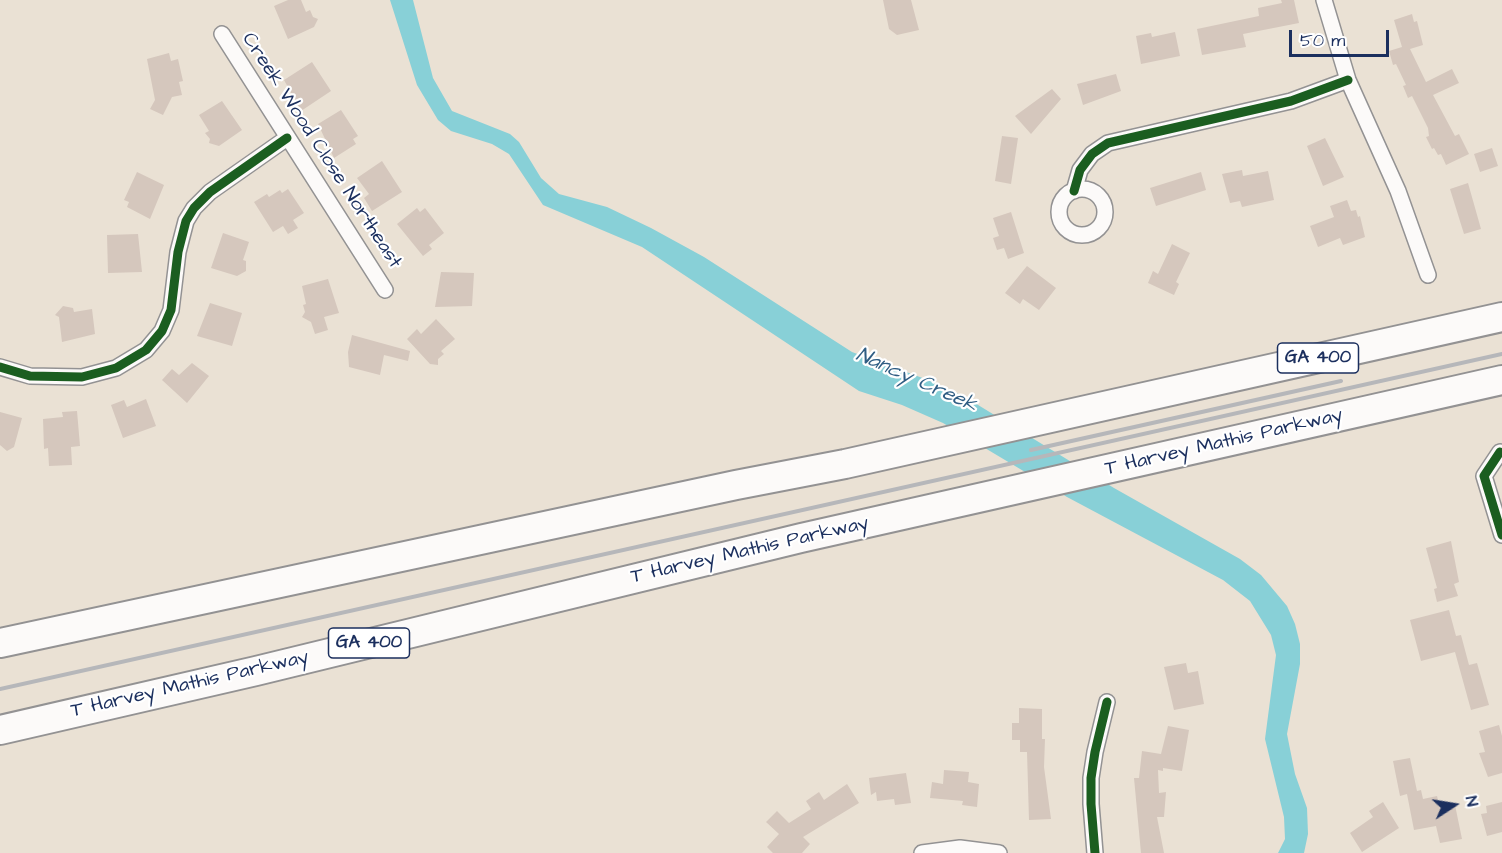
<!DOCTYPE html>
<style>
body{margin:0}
#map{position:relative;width:1502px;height:853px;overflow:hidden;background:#eae1d4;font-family:"Architects Daughter",sans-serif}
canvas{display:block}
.north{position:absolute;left:1424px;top:775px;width:60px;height:60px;-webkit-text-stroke:4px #fff;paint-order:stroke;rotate:78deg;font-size:16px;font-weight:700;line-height:24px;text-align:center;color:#1b2f5e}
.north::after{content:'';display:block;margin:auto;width:21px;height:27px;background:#1b2f5e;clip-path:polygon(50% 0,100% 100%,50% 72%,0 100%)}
.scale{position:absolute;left:1289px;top:30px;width:100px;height:27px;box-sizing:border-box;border:3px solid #1b2f5e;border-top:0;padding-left:8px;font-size:18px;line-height:21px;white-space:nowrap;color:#1b2f5e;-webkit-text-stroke:4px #fff;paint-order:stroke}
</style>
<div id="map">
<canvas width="1502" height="853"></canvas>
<div class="north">N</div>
<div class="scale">50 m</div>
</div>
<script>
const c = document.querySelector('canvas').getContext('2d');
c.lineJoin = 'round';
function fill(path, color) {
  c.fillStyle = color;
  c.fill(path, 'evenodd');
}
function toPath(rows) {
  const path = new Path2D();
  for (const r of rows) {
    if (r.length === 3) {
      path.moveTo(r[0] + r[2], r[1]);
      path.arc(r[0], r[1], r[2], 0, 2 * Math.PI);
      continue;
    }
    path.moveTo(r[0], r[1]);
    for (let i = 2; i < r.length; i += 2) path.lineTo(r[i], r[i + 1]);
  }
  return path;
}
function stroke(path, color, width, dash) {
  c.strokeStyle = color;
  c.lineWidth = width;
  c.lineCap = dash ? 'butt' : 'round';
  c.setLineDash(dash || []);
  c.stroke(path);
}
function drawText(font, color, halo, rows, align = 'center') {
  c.font = font + ' "Architects Daughter",sans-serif';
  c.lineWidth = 4.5;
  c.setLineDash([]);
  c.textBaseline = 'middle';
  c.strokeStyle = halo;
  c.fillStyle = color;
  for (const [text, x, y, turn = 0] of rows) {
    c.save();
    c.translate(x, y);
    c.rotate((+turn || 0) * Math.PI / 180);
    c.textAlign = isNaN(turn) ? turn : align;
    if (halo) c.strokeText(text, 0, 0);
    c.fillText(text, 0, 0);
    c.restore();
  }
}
fill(toPath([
 [390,0,413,0,433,78,452,111,510,134,519,142,541,178,559,194,607,207,651,228,704,257,852,352,928,380,965,397,1114,488,1240,559,1261,575,1287,606,1295,624,1300,644,1300,664,1287,734,1295,774,1307,808,1308,834,1304,853,1278,853,1285,839,1284,817,1265,739,1276,655,1271,635,1250,601,1223,580,1067,497,943,423,902,405,859,391,642,247,543,205,509,154,492,144,451,131,438,120,417,85]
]), '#88d0d7');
fill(toPath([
 [288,0,301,0,306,12,310,10,313,17,318,19,314,27,288,39,274,6],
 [883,0,911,0,919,30,897,35,889,29],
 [1281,0,1294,0,1299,23,1243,34,1246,47,1202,55,1197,29,1259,16,1258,8,1282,3],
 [1412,14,1414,22,1417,21,1423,45,1410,49,1426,82,1452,69,1459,83,1433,95,1455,136,1459,134,1469,154,1446,165,1441,154,1438,155,1434,148,1432,149,1426,137,1429,136,1428,128,1412,96,1408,98,1403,86,1406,85,1396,64,1393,65,1389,51,1402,47,1394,20],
 [1175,32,1180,56,1141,64,1136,36,1151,33,1152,37],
 [169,53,171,61,178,59,183,81,179,82,182,95,172,97,163,115,150,109,155,100,147,59],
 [312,62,331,91,301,111,284,80],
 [1116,74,1121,91,1083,105,1077,84],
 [1052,89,1061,99,1031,134,1015,116],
 [222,101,242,130,219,146,209,143,210,139,205,133,209,131,199,115],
 [341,110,358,136,353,139,356,144,334,158,318,124],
 [1002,136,1018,138,1011,184,995,181],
 [1325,138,1344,177,1323,186,1307,146],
 [1492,148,1498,166,1480,172,1474,154],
 [382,161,402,192,372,211,364,198,369,194,357,178],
 [1242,170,1243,176,1268,171,1274,200,1242,207,1240,201,1230,203,1222,174],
 [137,172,164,185,150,219,127,207,129,202,124,200],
 [1201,172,1206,190,1156,206,1150,188],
 [1468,183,1481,229,1464,234,1450,189],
 [288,189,304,213,293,220,298,228,288,234,283,226,273,232,254,202,267,194,269,197,280,190,282,193],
 [1347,200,1351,211,1356,210,1358,217,1360,216,1365,237,1343,245,1340,238,1318,247,1310,226,1334,217,1330,206],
 [417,208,420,212,425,208,444,233,429,245,432,249,423,256,397,224],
 [1011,212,1024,253,1008,259,1004,248,997,250,993,238,999,236,993,218],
 [223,233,249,242,243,260,246,261,246,271,237,276,211,268],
 [138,234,142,272,108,273,107,235],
 [1172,244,1190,253,1176,282,1179,284,1174,295,1148,283,1153,271,1158,274],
 [1027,266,1056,288,1039,310,1023,299,1020,304,1005,293],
 [441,272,474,273,472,306,435,307],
 [328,279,339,313,324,317,328,330,315,334,311,322,302,317,305,312,303,305,306,304,302,286],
 [210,303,242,313,232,346,197,336],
 [63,306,73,308,74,312,92,309,95,334,62,342,59,317,55,315],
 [436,319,455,339,441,351,444,354,438,359,438,365,430,364,407,339,417,329,421,334],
 [352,335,410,351,408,361,384,355,380,375,349,367,348,352],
 [192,363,209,376,187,403,162,380,172,369,179,375],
 [146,399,156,426,123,438,111,405,124,400,127,407],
 [77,411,80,446,71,447,72,465,49,466,48,448,44,449,43,419,63,417,62,412],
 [0,412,22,418,14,447,7,451,0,445],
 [1451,541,1459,582,1454,584,1458,596,1437,602,1434,589,1437,588,1426,548],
 [1449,610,1456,636,1461,635,1469,665,1477,663,1489,705,1471,710,1455,652,1421,661,1410,620],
 [1186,663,1188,673,1198,671,1204,704,1174,710,1164,667],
 [1019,708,1042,709,1042,739,1045,739,1044,767,1051,819,1029,820,1027,752,1020,752,1020,740,1012,740,1012,723,1019,723],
 [1499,725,1502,736,1502,773,1488,777,1479,753,1485,752,1479,731],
 [1168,726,1189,730,1182,771,1163,768,1163,771,1158,770,1159,793,1166,792,1164,817,1157,817,1164,853,1141,853,1134,778,1139,778,1142,751,1161,754],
 [1410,758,1417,791,1421,790,1423,799,1437,796,1440,808,1455,805,1462,839,1440,843,1436,826,1414,830,1407,794,1400,796,1393,761],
 [944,770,969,772,968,782,979,784,977,807,962,805,963,801,930,798,932,782,943,784],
 [906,773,911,803,895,805,894,799,877,801,876,792,871,795,869,778],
 [847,784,859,803,803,837,810,844,802,853,773,853,767,847,779,834,766,822,777,811,789,823,811,809,806,801,819,792,824,800],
 [1383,802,1399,828,1362,852,1350,833,1373,817,1369,811],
 [1502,802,1502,832,1487,836,1481,814,1487,813,1486,806]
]), '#d5c7bd');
const street = toPath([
 [1324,0,1348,80,1398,191,1428,275],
 [222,34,385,290],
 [1082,212,23],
 [1074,191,1080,170,1092,154,1108,143,1291,101,1348,80],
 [0,367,30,376,82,377,116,368,146,350,162,331,171,310,178,252,186,221,194,208,210,192,287,138],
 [1500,452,1484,476,1502,535],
 [922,853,960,848,999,853],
 [1095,853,1091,804,1091,778,1095,752,1107,702]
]);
const highway = toPath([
 [0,643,736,485,845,464,1502,317],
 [0,730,256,671,801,538,1502,380]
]);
stroke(street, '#939293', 18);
stroke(highway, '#939293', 32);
stroke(street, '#fcfaf9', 15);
stroke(highway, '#fcfaf9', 28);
stroke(toPath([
 [1031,450,1341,381],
 [0,689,1502,354]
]), '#b6b7ba', 4);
stroke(toPath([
 [1074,191,1080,170,1092,154,1108,143,1291,101,1348,80],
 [0,367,30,376,82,377,116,368,146,350,162,331,171,310,178,252,186,221,194,208,210,192,287,138],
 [1500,452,1484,476,1502,535],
 [1095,853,1091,804,1091,778,1095,752,1107,702]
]), '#1b5e20', 9);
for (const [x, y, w] of [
 [1318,358,81],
 [369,643,81]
]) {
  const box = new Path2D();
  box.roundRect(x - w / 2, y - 15, w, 30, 4.5);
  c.fillStyle = '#fff';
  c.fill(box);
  stroke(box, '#1b2f5e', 1.5);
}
drawText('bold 18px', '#1b2f5e', null, [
 ["GA 400",1318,358],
 ["GA 400",369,643]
]);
drawText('20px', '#1b2f5e', '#fff', [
 ["Creek Wood Close Northeast",321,151,57],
 ["T Harvey Mathis Parkway",1224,443,-13],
 ["T Harvey Mathis Parkway",750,551,-13],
 ["T Harvey Mathis Parkway",190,685,-13]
]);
drawText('italic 21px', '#2f5d83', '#fff', [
 ["Nancy Creek",916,381,24]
]);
</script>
